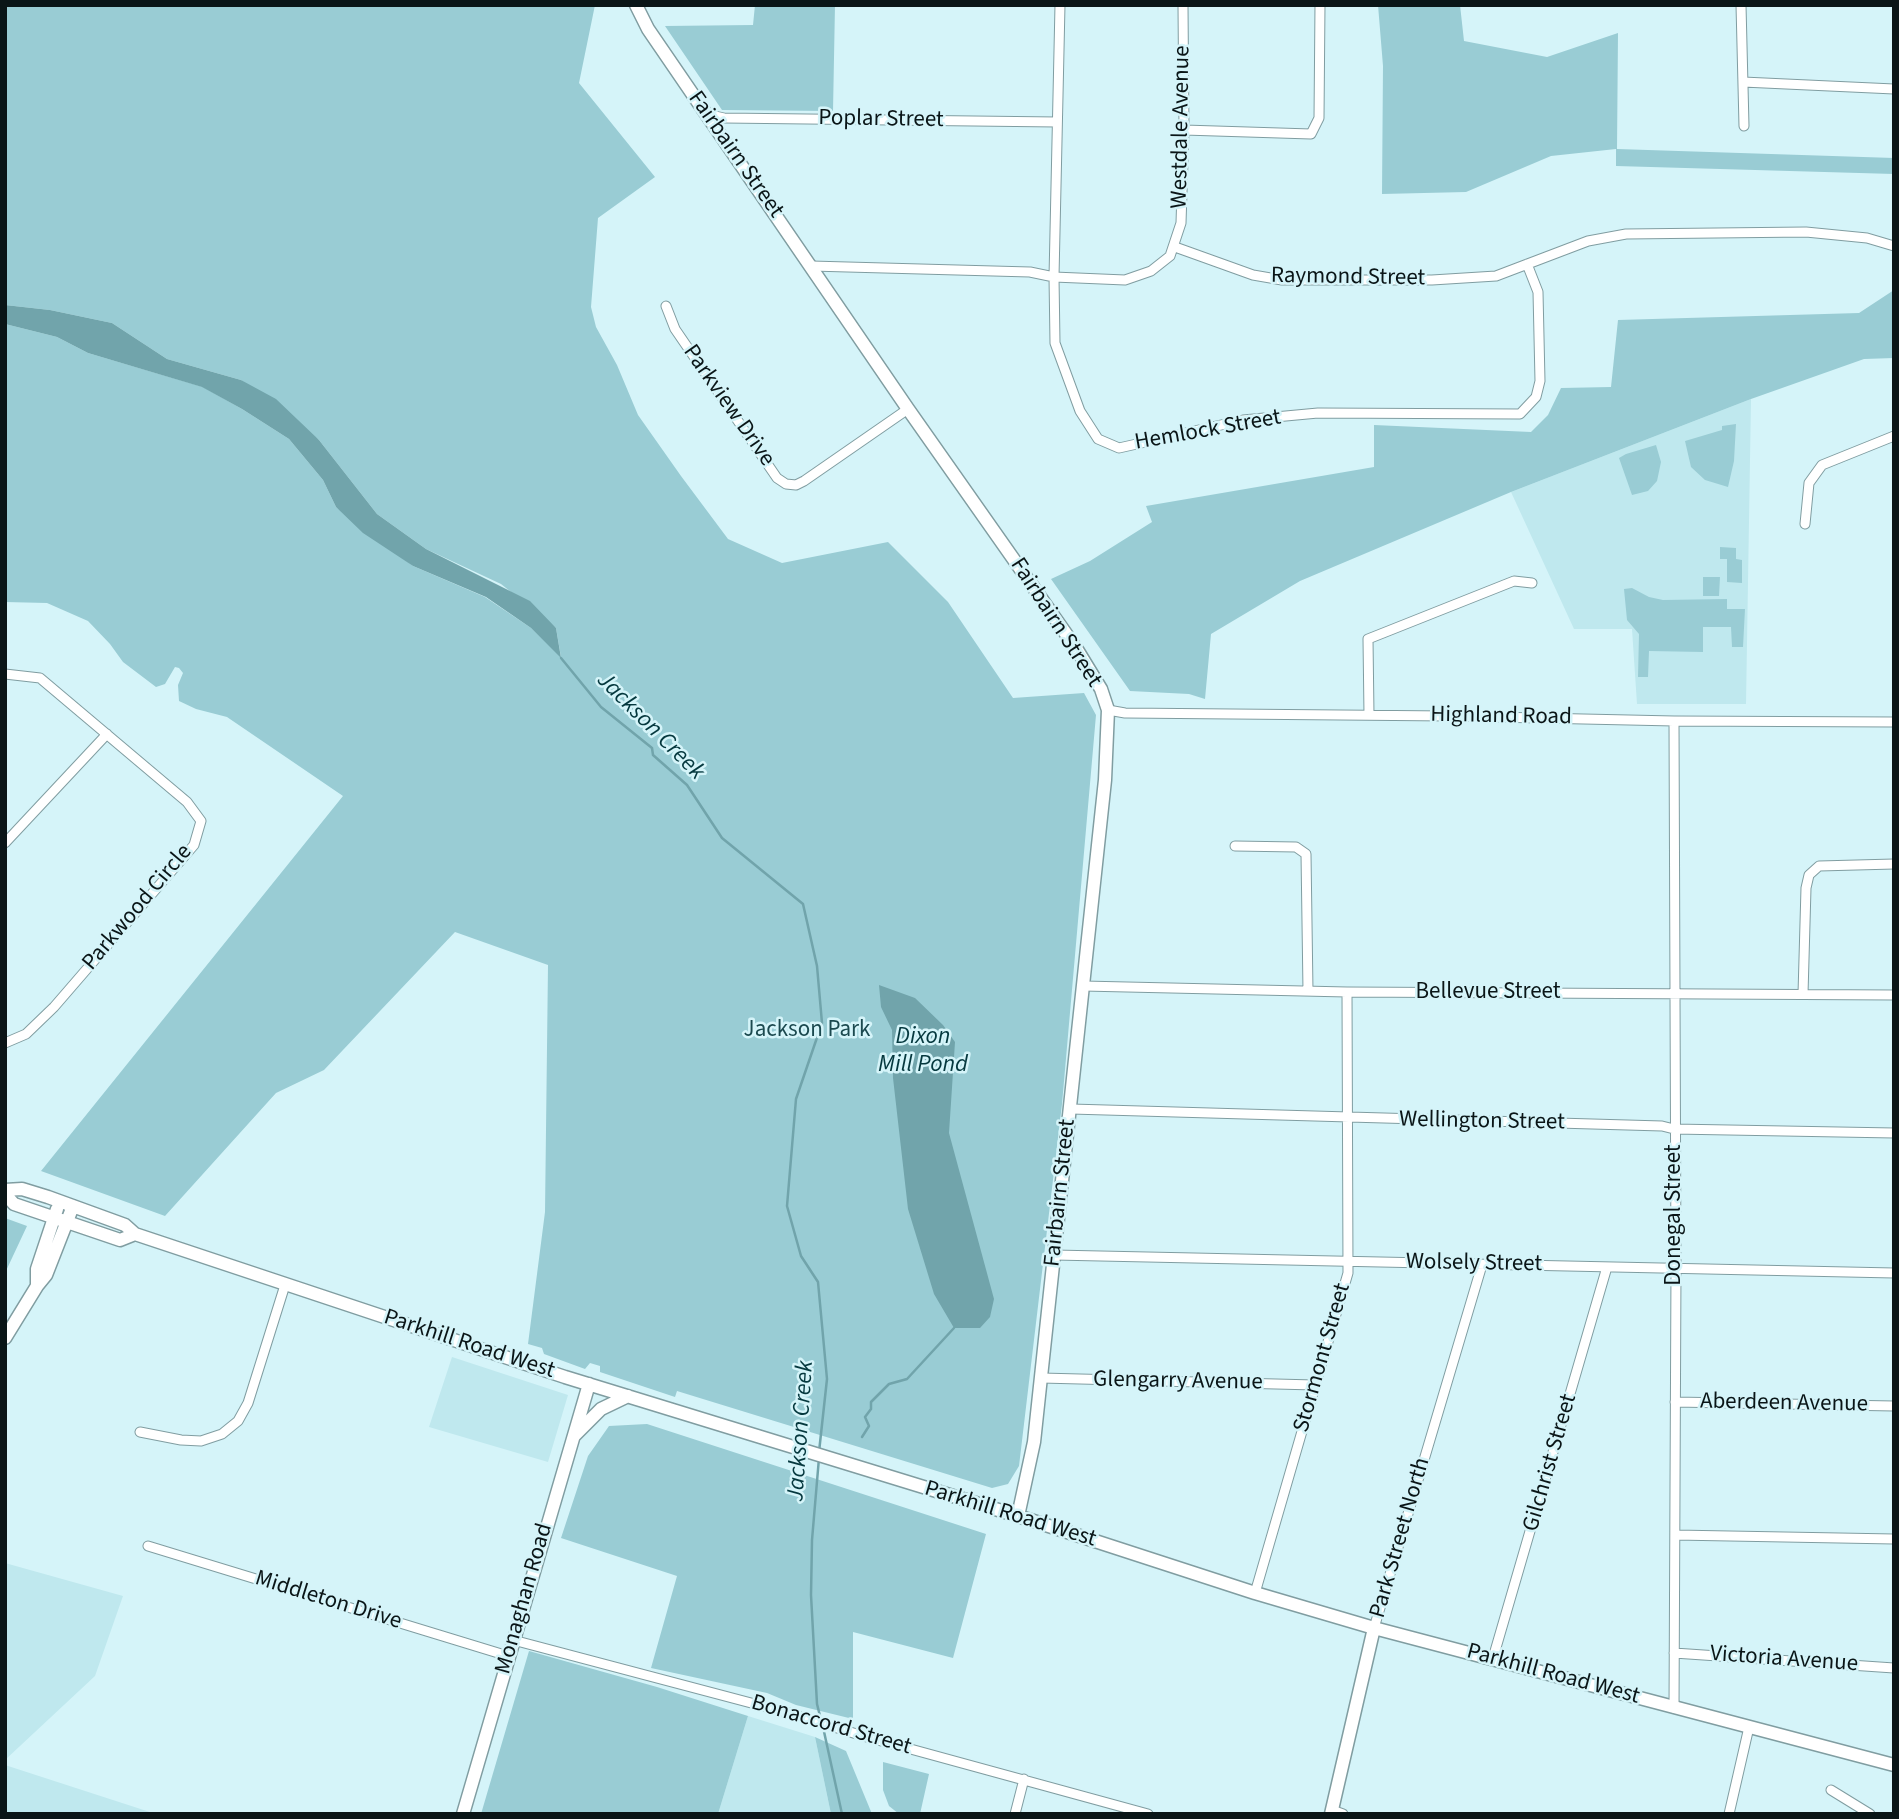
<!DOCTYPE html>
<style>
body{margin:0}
#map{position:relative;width:1899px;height:1819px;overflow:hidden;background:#d5f4f9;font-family:"Source Sans 3",sans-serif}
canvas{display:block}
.frame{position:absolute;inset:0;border:7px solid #0a1517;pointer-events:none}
</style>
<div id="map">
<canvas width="1899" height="1819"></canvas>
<div class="frame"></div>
</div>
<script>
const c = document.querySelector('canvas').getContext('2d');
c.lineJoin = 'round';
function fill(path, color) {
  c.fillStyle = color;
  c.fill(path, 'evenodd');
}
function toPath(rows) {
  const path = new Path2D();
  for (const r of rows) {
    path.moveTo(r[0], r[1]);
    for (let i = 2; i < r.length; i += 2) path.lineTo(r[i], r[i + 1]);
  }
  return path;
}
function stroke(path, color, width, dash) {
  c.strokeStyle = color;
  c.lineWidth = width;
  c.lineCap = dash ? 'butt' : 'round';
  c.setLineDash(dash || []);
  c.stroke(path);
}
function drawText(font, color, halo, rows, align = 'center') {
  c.font = font + ' "Source Sans 3",sans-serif';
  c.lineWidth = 5;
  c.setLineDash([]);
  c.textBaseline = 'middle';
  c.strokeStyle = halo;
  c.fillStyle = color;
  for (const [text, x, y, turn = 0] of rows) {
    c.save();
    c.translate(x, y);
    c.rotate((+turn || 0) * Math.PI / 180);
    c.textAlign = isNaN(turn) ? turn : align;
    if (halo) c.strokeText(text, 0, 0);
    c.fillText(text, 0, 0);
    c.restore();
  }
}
fill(toPath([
 [1751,399,1746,704,1637,704,1632,629,1574,629,1511,492],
 [452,1357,568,1395,548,1462,429,1427],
 [5,1563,123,1596,95,1676,5,1760],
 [748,1716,815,1737,831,1814,718,1814],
 [5,1765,156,1814,5,1814]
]), '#bfe8ee');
fill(toPath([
 [5,5,595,5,579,83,655,177,598,218,591,307,596,327,617,365,638,415,681,476,728,539,782,563,888,542,948,602,1013,698,1084,693,1096,715,1062,1104,1019,1466,1008,1484,992,1488,677,1391,675,1397,600,1372,600,1366,590,1363,585,1369,544,1354,542,1348,528,1344,545,1212,548,965,455,932,324,1070,276,1093,165,1216,41,1171,343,796,227,717,196,709,179,701,178,685,183,673,179,668,175,667,165,684,156,687,123,662,110,644,88,621,47,603,5,602,5,324,57,337,88,353,203,387,242,409,289,439,323,480,336,507,413,566,485,597,531,628,561,657,556,628,501,584,426,549,377,514,319,440,241,380,167,359,112,323,50,310,5,305],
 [755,5,835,5,833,111,722,110,665,26,753,25],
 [1378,5,1460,5,1464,41,1547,57,1618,33,1617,149,1894,158,1894,174,1616,166,1616,149,1551,156,1466,192,1382,194,1383,66],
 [1894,290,1894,358,1864,359,1751,399,1511,492,1300,581,1211,634,1205,699,1189,694,1130,691,1051,579,1090,561,1152,522,1146,506,1374,467,1374,425,1531,432,1548,415,1561,388,1611,387,1618,320,1859,313],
 [1736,424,1734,461,1728,487,1705,480,1691,467,1685,441,1722,430,1722,426],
 [1656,445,1661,462,1657,481,1648,491,1632,495,1619,458,1626,454],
 [1720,547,1736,548,1736,559,1742,560,1742,583,1727,582,1727,559,1720,559],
 [1703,577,1720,577,1719,596,1703,596],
 [1632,588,1649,597,1663,600,1727,599,1727,609,1745,609,1743,647,1732,647,1731,627,1703,627,1703,652,1649,651,1648,677,1638,677,1639,634,1627,620,1624,589],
 [5,1218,27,1226,5,1273],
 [647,1424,986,1534,953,1658,853,1632,853,1719,796,1705,767,1693,651,1668,677,1576,561,1538,588,1456,609,1426],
 [529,1651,657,1687,748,1716,718,1814,481,1814],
 [815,1737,846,1751,872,1814,831,1814],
 [883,1762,929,1774,920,1814,899,1814,889,1806,883,1790]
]), '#99ccd4');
fill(toPath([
 [5,305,50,310,112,323,167,359,241,380,276,399,319,440,377,514,426,549,530,601,556,628,561,658,531,628,486,597,413,566,363,533,336,507,323,480,289,439,242,409,202,387,88,353,57,337,5,324],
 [879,985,915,998,943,1025,955,1042,949,1133,994,1299,990,1317,980,1328,954,1328,934,1294,908,1209,893,1078,892,1030,881,1007]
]), '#71a4ab');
stroke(toPath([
 [561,658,601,707,652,748,653,755,687,785,722,838,803,904,817,966,822,1023,796,1099,787,1206,801,1256,818,1282,827,1379,819,1452],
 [862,1437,869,1426,865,1417,871,1409,871,1402,889,1384,907,1379,954,1328],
 [819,1458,812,1540,811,1595,817,1704,821,1720],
 [823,1727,842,1814]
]), '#71a4ab', 2.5);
const street = toPath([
 [1060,5,1054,277,1055,343,1080,411,1098,439,1119,448,1243,420,1318,413,1520,414,1536,397,1540,381,1538,292,1527,264],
 [1741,5,1744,126],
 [1743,82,1894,89],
 [706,114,724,118,1057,122],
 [1184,130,1311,134,1319,118,1320,5],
 [1175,247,1253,275,1282,280,1432,280,1496,276,1588,241,1626,234,1806,232,1867,238,1894,246],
 [811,266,1030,272,1054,277,1125,280,1151,271,1170,256,1181,223,1184,130,1183,5],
 [666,306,675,329,777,478,786,484,796,485,804,481,908,409],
 [1805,524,1809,483,1822,465,1894,436],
 [5,674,40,678,187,802,201,821,194,845,54,1007,26,1034,5,1043],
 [1108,710,1125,713,1448,716,1674,721,1894,722],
 [1369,715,1368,639,1514,581,1532,583],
 [1674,721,1676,1268,1674,1708],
 [5,843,107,734],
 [1235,846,1296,847,1306,854,1308,991],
 [1083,986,1347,992,1894,995],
 [1803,994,1806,888,1809,875,1819,866,1894,864],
 [1071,1109,1662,1126,1674,1129,1894,1133],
 [1054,1255,1894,1273],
 [1041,1378,1315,1385],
 [1675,1402,1894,1406],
 [140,1432,181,1440,201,1441,222,1434,238,1421,248,1403,285,1285],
 [1675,1535,1894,1539],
 [148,1546,508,1656],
 [1255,1593,1348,1273,1347,992],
 [1374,1628,1482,1265],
 [513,1640,789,1713,863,1736,1148,1814],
 [1674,1653,1894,1668],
 [1493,1658,1607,1267],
 [1831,1790,1870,1814],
 [1332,1810,1343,1814],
 [1015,1814,1024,1779],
 [1729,1814,1749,1727]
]);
const secondary = toPath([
 [636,5,648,29,908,409,1076,648,1101,689,1108,710,1105,780,1034,1442,1018,1516],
 [5,1190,22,1189,48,1197,125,1225,135,1234,565,1377,1018,1516,1255,1593,1374,1628,1894,1765],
 [5,1194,14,1204,120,1240,135,1234],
 [37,1286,37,1269,57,1209],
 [5,1338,37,1286,46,1275,73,1206],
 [575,1435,601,1409,628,1396],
 [463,1814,589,1384],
 [1331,1814,1374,1628]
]);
stroke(street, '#809da1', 11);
stroke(secondary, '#809da1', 15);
stroke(street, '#fff', 9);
stroke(secondary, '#fff', 12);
drawText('23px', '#0a1517', '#d5f4f9', [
 ["Poplar Street",881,120,1],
 ["Westdale Avenue",1182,127,-89],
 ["Fairbairn Street",735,155,55],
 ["Raymond Street",1348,278,1],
 ["Parkview Drive",728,406,55],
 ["Hemlock Street",1208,431,-10],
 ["Fairbairn Street",1055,623,57],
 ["Highland Road",1501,717,1],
 ["Parkwood Circle",138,908,-50],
 ["Bellevue Street",1488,993],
 ["Wellington Street",1482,1122,1],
 ["Fairbairn Street",1061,1193,-84],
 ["Donegal Street",1675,1215,-90],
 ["Wolsely Street",1474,1264,1],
 ["Parkhill Road West",469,1345,18],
 ["Stormont Street",1323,1358,-74],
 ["Glengarry Avenue",1178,1382,1],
 ["Aberdeen Avenue",1784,1404,1],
 ["Gilchrist Street",1551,1463,-74],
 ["Parkhill Road West",1010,1515,17],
 ["Park Street North",1401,1538,-74],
 ["Monaghan Road",525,1599,-74],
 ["Middleton Drive",328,1601,17],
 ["Victoria Avenue",1784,1660,4],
 ["Parkhill Road West",1553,1675,15],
 ["Bonaccord Street",831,1726,16]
]);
drawText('23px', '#1b494f', '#d5f4f9', [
 ["Jackson Park",807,1031]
]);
drawText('italic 24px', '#05383e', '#d5f4f9', [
 ["Jackson Creek",650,727,45],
 ["Dixon",923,1038],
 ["Mill Pond",923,1066],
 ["Jackson Creek",802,1431,-86]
]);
</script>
